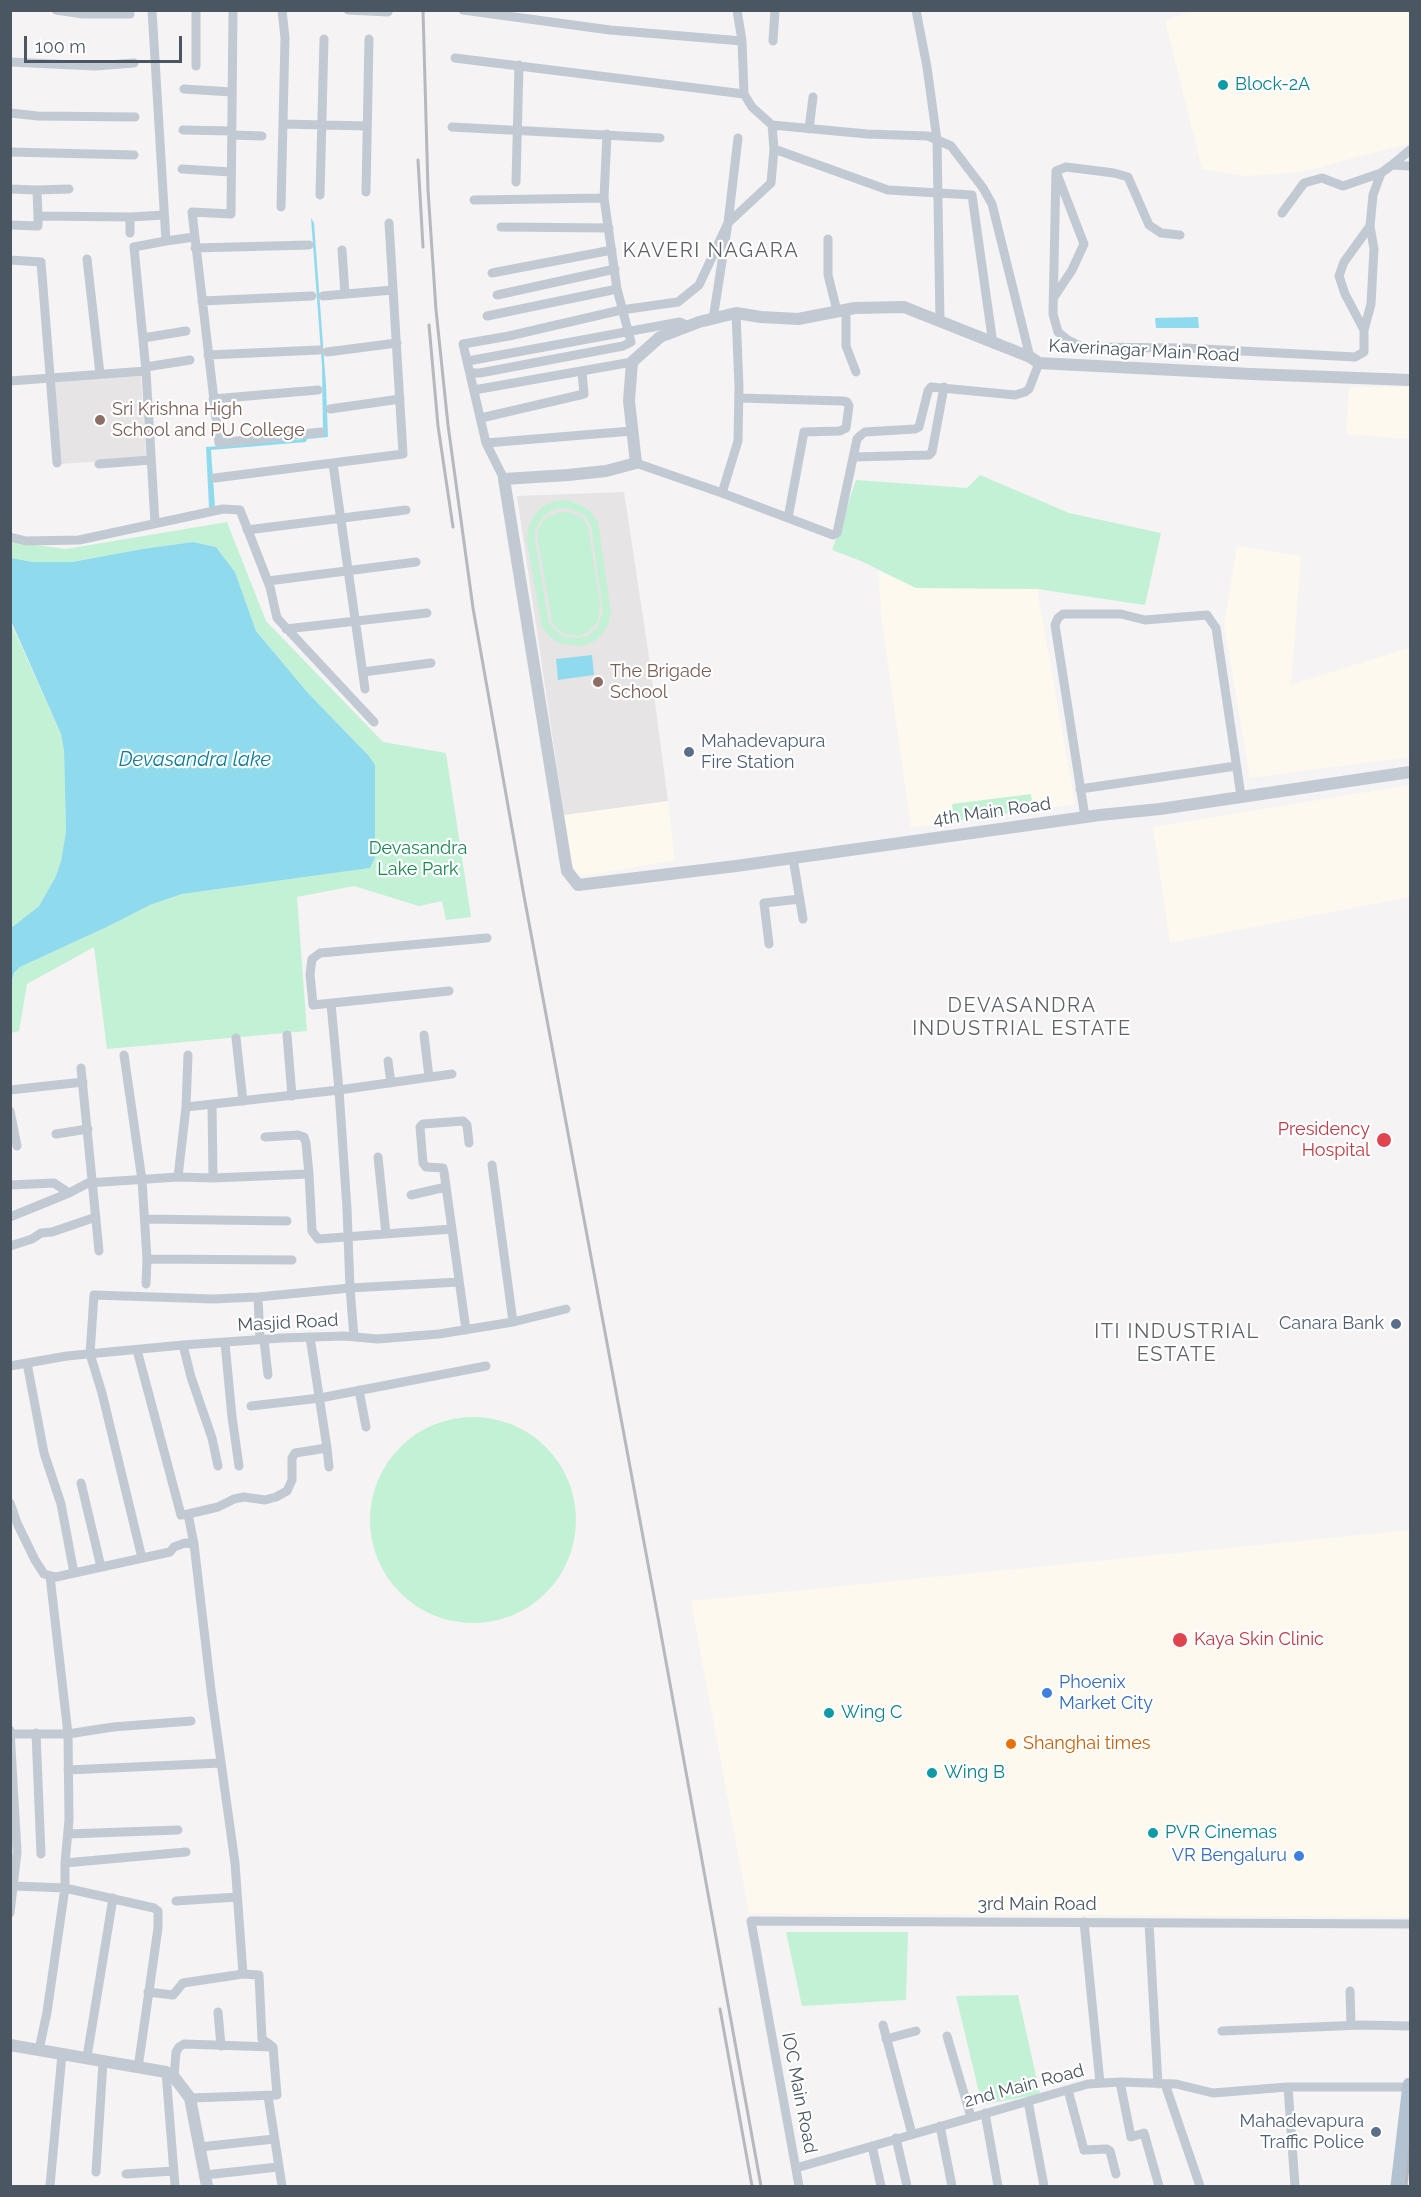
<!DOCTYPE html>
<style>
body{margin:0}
#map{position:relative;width:1421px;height:2197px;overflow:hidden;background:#f5f3f3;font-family:Raleway,sans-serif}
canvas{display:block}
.frame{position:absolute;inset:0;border:12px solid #4a5661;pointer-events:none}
.scale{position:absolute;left:24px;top:36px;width:158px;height:27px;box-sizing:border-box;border:3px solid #4a5661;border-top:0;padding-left:8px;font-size:18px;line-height:21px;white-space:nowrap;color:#4a5661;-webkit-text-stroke:4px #fff;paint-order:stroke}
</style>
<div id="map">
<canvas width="1421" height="2197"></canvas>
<div class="frame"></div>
<div class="scale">100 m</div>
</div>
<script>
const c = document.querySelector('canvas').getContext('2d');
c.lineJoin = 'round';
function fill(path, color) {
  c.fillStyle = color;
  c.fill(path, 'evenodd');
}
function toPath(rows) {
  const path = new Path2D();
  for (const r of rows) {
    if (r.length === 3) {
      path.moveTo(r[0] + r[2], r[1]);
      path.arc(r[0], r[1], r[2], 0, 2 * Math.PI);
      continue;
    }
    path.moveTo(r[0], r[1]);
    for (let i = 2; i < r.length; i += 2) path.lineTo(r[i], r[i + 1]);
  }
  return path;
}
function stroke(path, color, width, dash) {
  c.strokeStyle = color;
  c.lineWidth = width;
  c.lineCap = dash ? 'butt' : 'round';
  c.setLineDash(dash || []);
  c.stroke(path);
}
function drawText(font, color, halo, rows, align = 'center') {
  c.font = font + ' Raleway,sans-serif';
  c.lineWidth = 4.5;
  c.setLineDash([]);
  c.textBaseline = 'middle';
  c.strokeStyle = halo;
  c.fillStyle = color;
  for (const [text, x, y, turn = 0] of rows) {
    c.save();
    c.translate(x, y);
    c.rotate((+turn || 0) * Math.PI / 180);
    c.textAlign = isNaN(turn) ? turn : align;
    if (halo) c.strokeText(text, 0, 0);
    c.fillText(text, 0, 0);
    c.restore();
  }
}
fill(toPath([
 [1197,10,1410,11,1410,143,1301,172,1245,176,1202,169,1165,20],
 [1349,387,1410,387,1410,439,1346,434],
 [1237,546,1301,556,1291,685,1410,647,1410,757,1250,778,1224,624],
 [878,571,916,588,1037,589,1075,804,911,828,882,622],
 [1410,785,1410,897,1170,943,1153,827],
 [668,801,675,860,584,876,576,872,570,860,564,815],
 [1410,1530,1410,1917,749,1913,691,1601]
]), '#fdf9ef');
fill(toPath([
 [141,376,146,458,60,464,55,381],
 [624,492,648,650,668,801,564,815,517,496]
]), '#e6e4e5');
fill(toPath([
 [980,475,1069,513,1161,533,1145,605,1037,589,916,588,861,561,832,550,856,480,967,488],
 [567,500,579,504,590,511,598,522,611,613,608,625,603,633,593,642,582,646,561,644,550,637,542,627,527,542,528,529,533,517,542,507,554,501],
 [567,508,576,511,585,516,591,525,602,603,603,612,597,628,589,635,580,638,564,637,556,631,549,623,535,541,535,531,540,521,547,513,556,509],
 [566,511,583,518,588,526,600,603,598,621,588,632,579,636,565,634,557,629,552,622,538,541,538,531,542,522,549,516],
 [227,522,266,621,383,742,446,753,471,917,446,920,442,901,419,906,354,886,297,897,307,1031,107,1049,94,947,27,984,19,1031,11,1033,11,984,14,973,20,967,109,926,150,905,182,894,369,868,368,755,308,693,256,631,235,572,216,547,193,542,142,549,72,562,33,562,11,558,11,542,66,549],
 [10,621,61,734,64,751,66,831,61,861,55,878,39,906,11,928],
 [1031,794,1033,810,954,821,952,804],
 [473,1520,103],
 [786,1932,908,1932,906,2000,802,2006],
 [1018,1995,1040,2094,982,2105,956,1996]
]), '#c3f1d5');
fill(toPath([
 [311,218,314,223,326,385,328,437,307,439,306,442,211,450,215,507,209,507,206,447,303,439,303,437,323,434,322,366],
 [1198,317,1199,328,1156,328,1155,318],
 [193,542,216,547,235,572,256,631,308,693,368,755,375,765,375,857,370,868,182,894,150,905,109,926,20,967,14,973,11,984,11,928,39,906,55,878,61,861,66,831,64,751,61,734,11,621,11,558,33,562,72,562,142,549],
 [592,655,594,675,558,680,556,659]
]), '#90daee');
stroke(toPath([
 [56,10,83,14,130,14],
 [152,10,166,241,134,247,146,371,155,523],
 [196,10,196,66],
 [233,10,231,214,192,212,219,443,321,432],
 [348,10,388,12],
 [463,10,610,30,742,41],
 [737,10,742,41,744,94,752,107,772,125,867,134,928,136,951,146,983,188,992,204,1030,357],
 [916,10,927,67,937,140,940,322],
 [773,41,775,10],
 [455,58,744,94],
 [10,62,95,66,134,63],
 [184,89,232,92],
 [10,113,38,116,135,117],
 [283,124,367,126],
 [452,127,660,138],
 [809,129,813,97],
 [183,130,232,131],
 [232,135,262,136],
 [774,149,888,190,972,195,993,344],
 [1410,150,1392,165,1410,166],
 [10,152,134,155],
 [182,169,231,172],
 [1056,171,1053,314,1058,332,1068,340,1082,347,1185,348,1355,357,1364,352,1364,330,1371,304,1374,249,1370,226,1373,195,1381,173,1392,165],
 [1056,171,1066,167,1114,173,1128,177,1149,225,1161,233,1180,235],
 [516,182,519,65],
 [10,189,37,190,38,216,130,217,164,215],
 [37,190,69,189],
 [366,192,369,39],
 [320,195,324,39],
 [474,200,604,198],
 [281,207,285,38,282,10],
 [1282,213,1304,183,1322,178,1343,186,1381,173],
 [130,217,130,233],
 [10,225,38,226,38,216],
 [501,227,609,228],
 [828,239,828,275,837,311],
 [166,241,194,237],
 [195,248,309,245],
 [342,250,345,294],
 [87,259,100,374],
 [10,260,41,262,57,463],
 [492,273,612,250],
 [497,295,615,269],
 [323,296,393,290],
 [1054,297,1072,270,1084,244,1057,174],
 [202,301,312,296],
 [846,310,846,346,856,372],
 [487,316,617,289],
 [713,319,728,223,738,138],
 [1364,330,1345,294,1339,276,1344,262,1370,226],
 [143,338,186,331],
 [327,352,397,343],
 [208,355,319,350],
 [468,361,680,322,689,326],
 [146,367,190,360],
 [471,373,480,373,623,346,631,342,617,289,604,198,607,134],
 [10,381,146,371],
 [474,390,632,362],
 [739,398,842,401,847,402,849,406,846,428,840,431,804,432,788,518],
 [213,399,318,390],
 [330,409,400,399],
 [481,418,584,394,582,371],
 [486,443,632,431],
 [853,457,929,455,932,452,944,387],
 [636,463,722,493,833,535,837,533,857,439,861,435,865,432,915,429,919,427,928,391,931,387,1015,395,1025,392,1029,389,1039,363],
 [99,464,150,460],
 [333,464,365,689],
 [215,478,403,454,389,223],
 [504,479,486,443,463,344,509,336,621,310,678,302,699,285,728,223,771,183,774,149,772,125],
 [722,493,738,441,739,387,736,313],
 [247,530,406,510],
 [10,537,26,541,79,540,223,509,240,510,270,587,277,618,374,722],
 [268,581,416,562],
 [286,629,427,613],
 [363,672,431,663],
 [1080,789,1236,766],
 [1085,817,1055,625,1058,618,1063,614,1121,614,1145,620,1207,615,1216,628,1241,796],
 [793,858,803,919],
 [769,944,764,903,800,899],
 [449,991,313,1005,310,974,312,959,320,953,487,938],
 [331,1004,339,1090,347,1209,350,1288,354,1337],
 [287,1035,292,1096],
 [424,1035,429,1077],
 [236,1038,243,1101],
 [124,1055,142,1180,147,1259,292,1260],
 [388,1061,391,1083],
 [81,1068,99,1251],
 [10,1090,83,1082],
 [212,1105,213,1178,309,1174,312,1231,318,1239,452,1229],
 [186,1107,188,1055],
 [10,1111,17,1146],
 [56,1134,88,1129],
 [265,1137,298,1135,304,1137,306,1143,309,1174],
 [378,1157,386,1234],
 [492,1165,513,1322],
 [178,1177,213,1178],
 [10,1185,54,1183,69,1193],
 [411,1195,446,1187],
 [10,1217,69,1193,88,1183,178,1177,186,1107,339,1090,452,1074],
 [145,1219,287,1221],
 [10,1246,32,1239,41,1233,52,1232,96,1217],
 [146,1284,147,1259],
 [258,1297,260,1340],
 [466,1330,444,1172,443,1168,426,1167,423,1163,420,1127,423,1124,463,1121,467,1125,469,1143],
 [264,1340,268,1375],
 [225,1343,232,1417,239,1466],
 [183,1345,191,1377,212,1438,218,1466],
 [137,1350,181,1515,188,1514],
 [27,1363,44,1453,61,1504,74,1573],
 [10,1366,67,1356,183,1345,282,1338,344,1336,378,1339,439,1334,513,1322,566,1309],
 [359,1390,366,1427],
 [251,1406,320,1398,486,1366],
 [327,1448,329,1467],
 [81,1483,101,1567],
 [10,1503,17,1523,35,1560,44,1574,56,1577,170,1552,174,1547,185,1543,194,1544,211,1690,235,1863,243,1974,259,1975,262,2039,273,2047,277,2095,190,2098],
 [194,1544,188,1514,218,1507,234,1499,244,1497,265,1500,276,1497,287,1491,292,1480,292,1458,295,1453,327,1448,310,1337],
 [142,1558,102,1393,90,1354,94,1295,213,1299,258,1297,350,1288,459,1282],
 [10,1730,17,1852,10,1913],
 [36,1733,41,1854],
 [10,1734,68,1734,113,1727,191,1721],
 [68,1770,221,1763],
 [68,1834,178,1830],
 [65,1863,186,1852],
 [15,1886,65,1888,154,1908,158,1911,158,1928,138,2068],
 [176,1901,237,1897],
 [1084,1922,1100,2083],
 [1149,1923,1158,2084],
 [1350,1991,1351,2025],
 [148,1992,173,1995,183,1983,243,1974],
 [218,2012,221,2046],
 [883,2025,912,2134],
 [1222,2031,1361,2025,1410,2026],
 [947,2036,971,2117],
 [886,2039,916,2031],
 [39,2050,47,2012,65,1888,65,1863,69,1820,68,1734,50,1576],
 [87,2057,113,1898],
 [166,2072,175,2186],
 [174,2077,176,2052,179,2047,184,2044,273,2047],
 [1120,2082,1131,2137,1144,2133,1159,2186],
 [1165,2084,1200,2186],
 [1288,2087,1295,2186],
 [1068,2090,1084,2150,1107,2149,1110,2151,1116,2174],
 [268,2096,282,2186],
 [1028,2101,1044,2186],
 [985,2113,998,2186],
 [940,2126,952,2186],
 [896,2138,907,2186],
 [872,2146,881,2186],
 [200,2147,274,2139],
 [796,2168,1088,2084,1120,2082,1176,2084,1213,2093,1288,2087,1410,2087],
 [96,2172,103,2062],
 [126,2174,174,2171],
 [205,2175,278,2167],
 [50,2186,62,2054],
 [799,2186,751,1921,1410,1924]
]), '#c1cad2', 9);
stroke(toPath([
 [1410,380,1251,374,1039,363,1030,357,904,307,855,308,798,319,761,317,736,313,699,322,660,337,632,362,629,401,636,463,606,471,568,475,504,479,567,871,578,885,736,866,1100,815,1160,809,1410,772],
 [10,2045,166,2072,174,2077,190,2098,207,2186]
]), '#c1cad2', 12);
stroke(toPath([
 [1398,2186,1410,2085]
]), '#b3c2d1', 15);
stroke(toPath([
 [423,10,428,190,436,310,448,425,473,608,524,896,659,1623,761,2186],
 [418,160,423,247],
 [429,325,438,426,453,527],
 [720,2009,752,2186],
 [1406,2186,1410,2149]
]), '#b5b8bd', 3);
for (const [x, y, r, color] of [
 [1223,85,6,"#0f9aa8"],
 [100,420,6,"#8d6e63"],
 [598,682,6,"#8d6e63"],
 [689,752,6,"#5c6f8a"],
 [1384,1140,8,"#e0444e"],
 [1396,1324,6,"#5c6f8a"],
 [1180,1640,8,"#e0444e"],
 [1047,1693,6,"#3f7fe0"],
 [829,1713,6,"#0f9aa8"],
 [1011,1744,6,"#e8710a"],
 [932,1773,6,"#0f9aa8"],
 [1153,1833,6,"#0f9aa8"],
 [1299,1856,6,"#3f7fe0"],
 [1376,2132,6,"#5c6f8a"]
]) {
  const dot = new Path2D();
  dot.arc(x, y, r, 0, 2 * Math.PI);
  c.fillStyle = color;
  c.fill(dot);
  stroke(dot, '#fff', 2);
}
drawText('18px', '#0d838f', '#fff', [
 ["Block-2A",1235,85],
 ["Wing C",841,1713],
 ["Wing B",944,1773],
 ["PVR Cinemas",1165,1833]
], 'left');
drawText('18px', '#4a5661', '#fff', [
 ["Kaverinagar Main Road",1144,351,3],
 ["4th Main Road",992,812,-8],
 ["Masjid Road",288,1323,-3],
 ["3rd Main Road",1037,1905],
 ["2nd Main Road",1024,2086,-15],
 ["IOC Main Road",799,2093,79]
]);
drawText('18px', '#785e54', '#fff', [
 ["Sri Krishna High",112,410],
 ["School and PU College",112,431],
 ["The Brigade",610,672],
 ["School",610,693]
], 'left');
drawText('18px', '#4e5e75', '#fff', [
 ["Mahadevapura",701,742,"left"],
 ["Fire Station",701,763,"left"],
 ["Canara Bank",1384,1324],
 ["Mahadevapura",1364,2122],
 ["Traffic Police",1364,2143]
], 'right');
drawText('18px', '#17864f', '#fff', [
 ["Devasandra",418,849],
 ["Lake Park",418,870]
]);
drawText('18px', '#be3a42', '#fff', [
 ["Presidency",1370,1130],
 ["Hospital",1370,1151],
 ["Kaya Skin Clinic",1194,1640,"left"]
], 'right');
drawText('18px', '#366cbe', '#fff', [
 ["Phoenix",1059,1683],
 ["Market City",1059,1704],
 ["VR Bengaluru",1287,1856,"right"]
], 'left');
drawText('18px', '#c56008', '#fff', [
 ["Shanghai times",1023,1744]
], 'left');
c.letterSpacing = '1.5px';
drawText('20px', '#5f6368', '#fff', [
 ["KAVERI NAGARA",711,251],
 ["DEVASANDRA",1022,1006],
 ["INDUSTRIAL ESTATE",1022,1029],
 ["ITI INDUSTRIAL",1177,1332],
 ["ESTATE",1177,1355]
]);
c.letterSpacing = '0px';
drawText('italic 20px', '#0c7c9b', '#fff', [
 ["Devasandra lake",195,760]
]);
</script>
